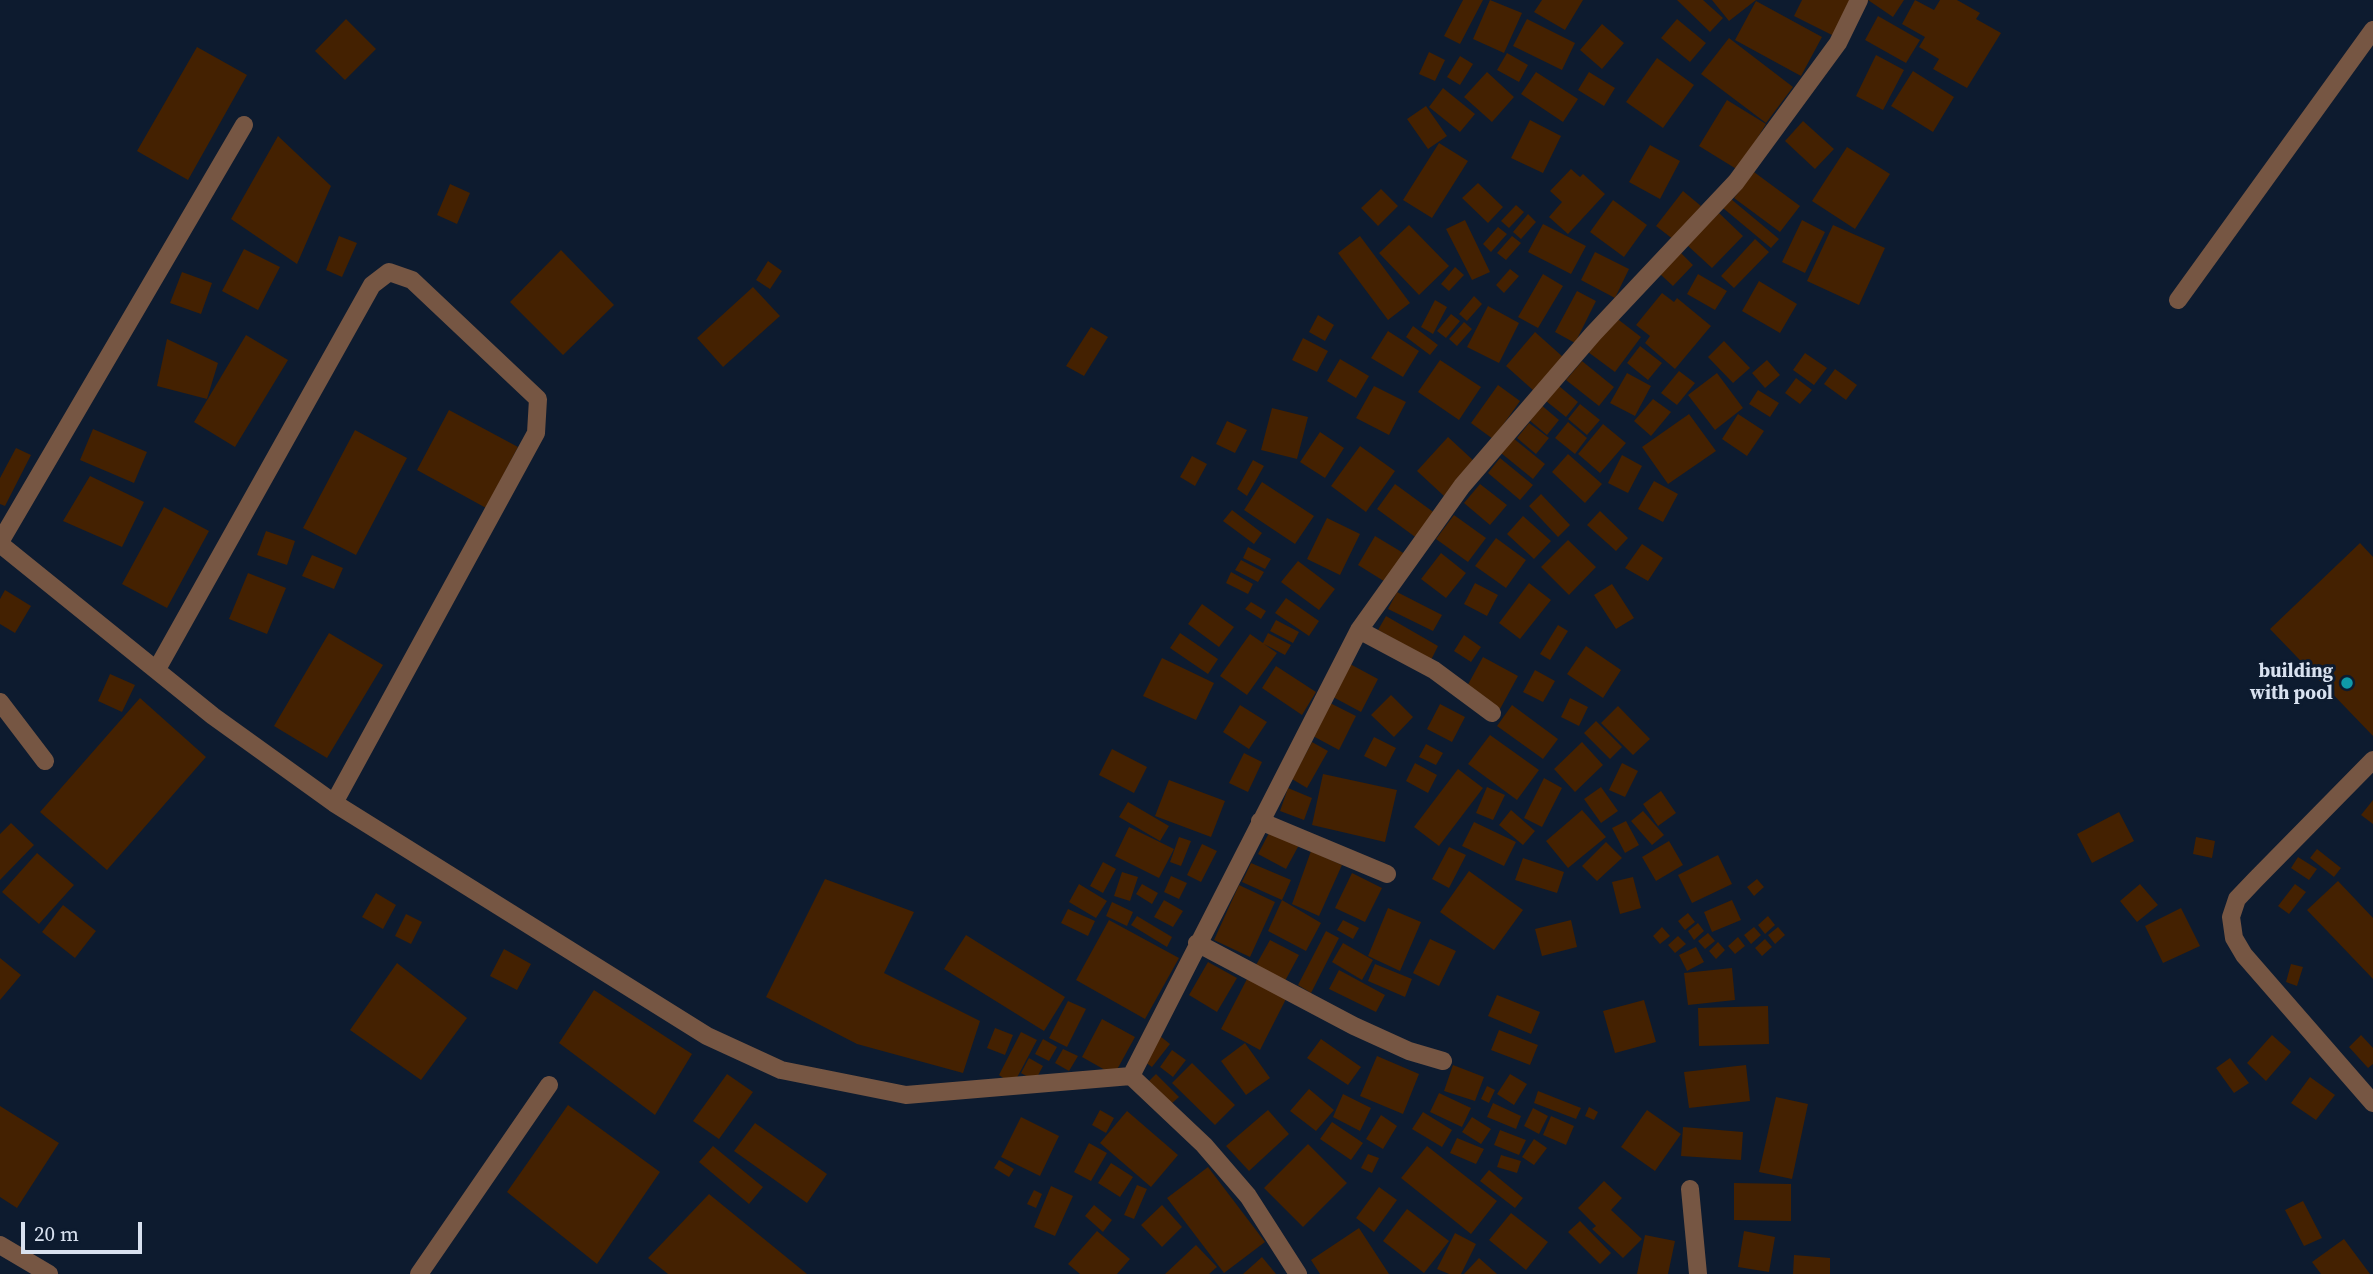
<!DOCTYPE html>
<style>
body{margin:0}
#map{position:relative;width:2373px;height:1274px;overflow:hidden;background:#0d1b2f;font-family:"Source Serif 4",serif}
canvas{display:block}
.scale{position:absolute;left:21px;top:1222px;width:121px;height:32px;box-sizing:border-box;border:4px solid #d8e1ef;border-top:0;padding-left:9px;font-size:21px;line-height:24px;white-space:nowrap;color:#d8e1ef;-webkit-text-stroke:5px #0d1b2f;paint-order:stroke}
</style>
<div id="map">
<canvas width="2373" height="1274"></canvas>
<div class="scale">20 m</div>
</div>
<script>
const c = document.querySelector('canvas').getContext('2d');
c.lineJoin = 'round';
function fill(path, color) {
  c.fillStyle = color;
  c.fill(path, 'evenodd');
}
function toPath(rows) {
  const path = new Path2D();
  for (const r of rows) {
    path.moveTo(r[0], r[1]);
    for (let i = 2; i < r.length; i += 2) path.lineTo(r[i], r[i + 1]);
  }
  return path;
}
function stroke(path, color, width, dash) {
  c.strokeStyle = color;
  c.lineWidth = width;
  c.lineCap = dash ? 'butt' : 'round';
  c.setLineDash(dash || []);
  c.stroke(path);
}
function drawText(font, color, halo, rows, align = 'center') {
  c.font = font + ' "Source Serif 4",serif';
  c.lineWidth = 6;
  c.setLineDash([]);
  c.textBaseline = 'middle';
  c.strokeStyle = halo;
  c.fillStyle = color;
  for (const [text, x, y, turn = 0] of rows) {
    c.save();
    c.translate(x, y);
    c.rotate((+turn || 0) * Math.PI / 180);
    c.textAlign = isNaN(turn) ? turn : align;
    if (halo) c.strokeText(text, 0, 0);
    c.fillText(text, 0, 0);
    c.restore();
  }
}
fill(toPath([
 [1463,0,1483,0,1460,44,1444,36],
 [1490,0,1522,13,1504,53,1473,39],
 [1542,0,1583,0,1565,30,1534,12],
 [1677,0,1703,0,1723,18,1710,32],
 [1712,0,1756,0,1729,21],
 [1802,0,1851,0,1834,36,1794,16],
 [1868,0,1904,0,1893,17],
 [1915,0,1934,10,1940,0,1957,0,1980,13,1976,19,2001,33,1967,88,1933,69,1939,59,1919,47,1925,37,1902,24],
 [1756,1,1822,37,1801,76,1735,40],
 [1878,16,1920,40,1906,63,1865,40],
 [346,19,376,49,345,80,315,51],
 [1527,19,1575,43,1562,70,1513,46],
 [1677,19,1706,43,1690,62,1661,38],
 [1602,24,1624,43,1602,69,1580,50],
 [1729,38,1793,87,1766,123,1701,74],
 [197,47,247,75,188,180,137,151],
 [1429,52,1445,60,1435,81,1419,74],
 [1507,53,1528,65,1519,82,1497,70],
 [1876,55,1904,70,1883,110,1856,96],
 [1460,56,1473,64,1460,85,1447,77],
 [1657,58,1694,85,1663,128,1626,102],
 [1913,71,1954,97,1933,132,1891,106],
 [1487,72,1514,97,1492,122,1464,97],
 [1536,72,1578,99,1563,122,1521,94],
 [1589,72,1615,88,1604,106,1578,90],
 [1443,88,1475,114,1460,132,1429,107],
 [1727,100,1766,124,1738,170,1699,146],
 [1426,106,1447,136,1428,149,1407,119],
 [1530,120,1561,136,1543,173,1511,158],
 [1803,121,1834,149,1815,169,1785,141],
 [278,136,331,186,297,264,231,219],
 [1439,143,1468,161,1432,218,1403,200],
 [1650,145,1680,161,1660,199,1629,182],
 [1847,147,1890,174,1855,229,1812,201],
 [1571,169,1580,177,1583,174,1605,194,1568,234,1549,217,1562,202,1550,191],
 [1754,172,1800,206,1780,232,1734,198],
 [1478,183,1503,207,1488,223,1462,198],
 [450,184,470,193,457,224,437,215],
 [1381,189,1398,206,1378,226,1361,208],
 [1683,191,1701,206,1674,240,1656,226],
 [1731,199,1779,239,1771,248,1723,208],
 [1613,200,1647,225,1624,257,1590,232],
 [1516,205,1524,212,1509,228,1501,221],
 [1719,213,1743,236,1712,268,1687,245],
 [1528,214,1536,222,1521,239,1513,232],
 [1465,220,1490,272,1472,280,1446,229],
 [1802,220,1825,232,1805,273,1782,262],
 [1543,224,1586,246,1571,274,1528,252],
 [1409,225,1449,266,1419,295,1379,253],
 [1833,225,1885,248,1859,305,1807,281],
 [1498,227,1507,234,1491,252,1483,244],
 [339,236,357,243,342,277,326,270],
 [1360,236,1410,303,1388,320,1338,253],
 [1512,236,1521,243,1506,260,1497,253],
 [1755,239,1769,252,1734,288,1721,276],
 [244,249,280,267,258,310,222,291],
 [561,250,614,305,563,355,510,302],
 [1595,252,1629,269,1615,298,1581,280],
 [1681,253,1693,265,1673,286,1660,274],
 [768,261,782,271,770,289,756,280],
 [1455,267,1464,275,1449,291,1441,284],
 [1510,269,1519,276,1504,293,1496,285],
 [182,272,212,283,201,314,170,303],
 [1543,274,1563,286,1538,328,1518,317],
 [1698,274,1727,291,1715,310,1687,294],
 [1759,281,1797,304,1780,333,1742,311],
 [753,287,780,316,723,367,697,338],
 [1577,291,1596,301,1575,343,1555,332],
 [1662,293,1674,302,1677,298,1711,326,1675,369,1645,343,1650,336,1636,325],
 [1474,296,1482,304,1467,321,1459,314],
 [1435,300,1447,307,1433,334,1421,327],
 [1488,306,1519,323,1499,363,1467,347],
 [1451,314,1460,321,1446,338,1437,331],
 [1318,315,1334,325,1325,341,1309,332],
 [1615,317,1641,337,1615,372,1588,352],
 [1464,322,1472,329,1457,346,1449,339],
 [1413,326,1438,345,1430,355,1406,337],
 [1091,327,1108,337,1084,376,1066,366],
 [1388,331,1419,351,1403,377,1371,358],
 [1535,332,1563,357,1534,391,1506,366],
 [246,335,288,360,235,447,194,422],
 [1303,338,1328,351,1317,372,1292,360],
 [167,339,218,363,207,399,157,386],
 [1724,341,1750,368,1733,383,1708,357],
 [1640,346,1662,363,1648,380,1627,363],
 [1805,353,1827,368,1814,385,1793,370],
 [1340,359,1369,376,1356,398,1327,381],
 [1440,360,1481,387,1459,420,1418,392],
 [1767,360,1780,375,1765,388,1752,373],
 [1582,361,1614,387,1599,406,1566,380],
 [1835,369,1857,385,1846,400,1824,384],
 [1679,371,1695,383,1677,405,1661,393],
 [1627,373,1651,386,1635,416,1610,403],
 [1717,373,1743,408,1715,430,1688,395],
 [1796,378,1812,390,1800,404,1785,393],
 [1498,385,1520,401,1493,439,1471,423],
 [1374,386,1406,402,1389,435,1356,418],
 [1559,386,1578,402,1566,417,1546,401],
 [1758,390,1779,403,1770,417,1749,404],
 [1653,399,1671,412,1651,436,1634,421],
 [1540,404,1559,420,1547,435,1528,419],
 [1580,404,1600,420,1587,435,1568,419],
 [1272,408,1308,417,1297,459,1261,450],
 [449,410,518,447,486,508,417,470],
 [1689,414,1716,451,1668,484,1642,447],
 [1738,414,1764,431,1747,456,1722,439],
 [1227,421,1247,430,1235,453,1216,444],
 [1568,422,1587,438,1575,454,1555,438],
 [1529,423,1549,438,1536,454,1517,438],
 [1603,424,1626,443,1600,473,1578,454],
 [93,429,147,452,134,483,80,460],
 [355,430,407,458,356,555,303,528],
 [1320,432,1344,448,1325,478,1300,462],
 [1448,437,1475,462,1444,496,1417,471],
 [1513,438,1545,464,1533,479,1501,453],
 [1360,446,1395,471,1366,512,1331,486],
 [16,448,31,455,5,506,0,504,0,478],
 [1568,454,1602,484,1585,503,1552,472],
 [1622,455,1642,466,1628,493,1608,483],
 [1192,456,1207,464,1195,486,1180,477],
 [1500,458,1533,485,1520,500,1488,473],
 [1253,460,1264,466,1247,496,1237,489],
 [90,476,144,502,122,547,63,521],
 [1654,481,1678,494,1663,522,1638,509],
 [1262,482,1314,516,1295,544,1244,510],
 [1395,484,1436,514,1418,539,1377,509],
 [1480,484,1507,505,1490,525,1464,503],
 [1541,494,1570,525,1558,537,1529,506],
 [164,507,209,531,167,608,122,584],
 [1232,510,1262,533,1254,544,1223,521],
 [1600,511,1628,538,1616,551,1587,525],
 [1454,515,1486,538,1468,562,1436,539],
 [1523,516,1551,541,1534,559,1507,534],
 [1327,518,1360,534,1340,575,1307,559],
 [266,531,295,541,287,565,257,555],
 [1375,536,1405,554,1387,583,1358,565],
 [1496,538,1526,560,1506,588,1475,566],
 [1568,540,1596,567,1569,595,1541,567],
 [2360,543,2373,557,2373,736,2270,629],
 [1642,544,1663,558,1648,581,1625,568],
 [1248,547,1271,559,1265,569,1243,558],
 [1441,553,1466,573,1446,598,1421,579],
 [312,555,343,568,334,589,302,576],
 [1241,560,1264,572,1258,582,1235,570],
 [1298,561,1335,589,1319,610,1281,582],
 [1231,572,1253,584,1248,594,1226,583],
 [248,573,286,588,267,634,229,619],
 [1475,583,1498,595,1487,616,1464,604],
 [1529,583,1551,600,1520,639,1499,623],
 [1612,584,1634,618,1616,629,1594,595],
 [5,590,31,606,15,633,0,624,0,599],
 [1397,592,1442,615,1433,631,1388,609],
 [1286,598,1319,621,1309,636,1275,613],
 [1251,602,1266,611,1261,619,1245,609],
 [1202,604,1234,627,1219,647,1188,624],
 [1386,616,1438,646,1431,660,1378,630],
 [1276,620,1299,632,1293,643,1270,631],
 [1558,625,1568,631,1550,660,1540,654],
 [329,633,383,665,327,758,274,726],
 [1180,633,1218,659,1208,674,1170,648],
 [1268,633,1291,645,1285,655,1264,644,1277,653,1247,695,1220,676,1250,634,1263,643],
 [1464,635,1481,647,1471,662,1454,651],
 [1586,646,1621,670,1603,698,1567,674],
 [1483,657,1518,676,1500,709,1465,690],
 [1162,658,1214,683,1196,720,1143,696],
 [1350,664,1378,679,1361,712,1333,697],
 [1276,666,1316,692,1302,715,1262,688],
 [1535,670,1555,681,1543,702,1523,692],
 [110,674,135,685,122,712,98,701],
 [1391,695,1413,717,1394,737,1371,715],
 [140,698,206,757,107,870,40,812],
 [1570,698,1588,707,1579,726,1561,717],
 [1328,702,1356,716,1339,750,1311,735],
 [1440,704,1465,717,1452,742,1427,729],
 [1240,705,1267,722,1249,749,1223,732],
 [1512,705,1558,739,1543,759,1497,726],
 [1618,706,1650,739,1633,755,1601,723],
 [1596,721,1622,747,1610,759,1584,733],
 [1490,735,1539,770,1517,800,1468,764],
 [1374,737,1396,748,1386,767,1364,756],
 [1312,742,1328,751,1307,788,1292,779],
 [1582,742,1603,765,1575,792,1554,769],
 [1426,744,1443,753,1436,765,1419,757],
 [1112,749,1147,767,1134,793,1099,775],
 [1244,753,1262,762,1248,792,1229,783],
 [1415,763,1437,775,1428,793,1406,781],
 [1622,763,1638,771,1625,797,1609,790],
 [1458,769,1483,788,1439,846,1414,827],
 [1323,774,1397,790,1385,842,1312,825],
 [1544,778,1562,788,1542,827,1524,818],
 [1169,780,1225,801,1211,837,1155,816],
 [1487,787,1505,795,1493,820,1476,813],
 [1601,787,1618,811,1601,823,1584,799],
 [1288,788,1312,798,1304,820,1280,811],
 [1661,791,1676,813,1658,826,1643,804],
 [2373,800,2373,824,2361,815],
 [1128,802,1169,826,1160,841,1119,817],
 [1511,810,1535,831,1523,845,1499,825],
 [1582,810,1606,837,1568,868,1546,841],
 [1643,811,1664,835,1652,845,1631,821],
 [2119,812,2134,841,2092,863,2077,834],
 [1626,821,1639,845,1625,853,1612,828],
 [1474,822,1516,842,1504,866,1462,846],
 [11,823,34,845,0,880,0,834],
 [1129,827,1174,849,1159,878,1115,856],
 [1270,831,1299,845,1286,869,1258,854],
 [1179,837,1191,841,1181,866,1170,862],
 [2196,837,2215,841,2212,858,2193,854],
 [1669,841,1683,865,1656,881,1642,857],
 [1606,842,1622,858,1597,881,1582,866],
 [1202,844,1217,851,1201,882,1187,875],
 [1449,847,1466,855,1449,888,1432,879],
 [2317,849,2341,868,2334,877,2310,858],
 [1311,851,1342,865,1319,916,1292,904],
 [37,853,74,885,39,924,2,892],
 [1718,855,1732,884,1692,903,1678,875],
 [2298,857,2317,869,2309,880,2291,868],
 [1523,858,1564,872,1557,893,1515,880],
 [1103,862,1116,869,1103,893,1090,886],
 [1251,863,1291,880,1282,900,1242,882],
 [1469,871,1523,910,1494,950,1440,912],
 [1122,872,1138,877,1130,901,1114,896],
 [1352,873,1382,888,1365,922,1335,908],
 [1171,876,1187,883,1179,899,1164,892],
 [1633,877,1641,908,1620,914,1612,882],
 [825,879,914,912,884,973,980,1021,963,1073,857,1044,766,997],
 [1757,879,1764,887,1754,896,1747,887],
 [2338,881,2373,918,2373,979,2307,910],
 [1079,884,1107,901,1096,918,1069,902],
 [1142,884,1158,893,1152,904,1136,894],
 [2140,884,2158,905,2137,922,2120,901],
 [2295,884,2306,892,2289,914,2278,906],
 [1239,885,1275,902,1250,957,1214,940],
 [376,893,396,905,383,929,362,917],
 [1164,900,1183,911,1173,927,1154,917],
 [1282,900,1321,923,1306,951,1268,931],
 [1732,900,1741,920,1712,932,1704,912],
 [1112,902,1133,912,1127,926,1106,916],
 [63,905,96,931,75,958,42,932],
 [1388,908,1421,922,1400,971,1368,956],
 [2181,908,2200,946,2163,963,2145,926],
 [1068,909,1095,921,1088,936,1061,923],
 [1688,913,1695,922,1685,930,1678,921],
 [406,914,422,922,411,944,395,936],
 [1137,916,1172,937,1167,947,1131,925],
 [1768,916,1775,925,1765,934,1758,925],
 [1109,920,1179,958,1145,1019,1076,980],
 [1343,920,1359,928,1353,939,1337,930],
 [1571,920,1577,947,1542,956,1535,929],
 [1698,923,1704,931,1694,940,1688,931],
 [1662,927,1670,936,1660,944,1653,936],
 [1754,927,1761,935,1751,944,1744,935],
 [1778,927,1785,935,1775,944,1768,935],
 [1326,931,1339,938,1311,993,1298,985],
 [1708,933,1715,941,1705,949,1698,941],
 [966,935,1065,997,1044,1031,944,969],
 [1678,936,1686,944,1675,953,1668,945],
 [1738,937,1745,946,1735,954,1728,946],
 [1430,939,1456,951,1439,986,1413,973],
 [1765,939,1772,947,1762,956,1755,948],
 [1270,940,1299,955,1285,981,1256,965],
 [1718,942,1725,950,1716,959,1709,951],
 [1343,943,1373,960,1362,980,1332,962],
 [1696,947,1704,962,1687,971,1679,955],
 [504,949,531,964,517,990,490,976],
 [0,958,21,975,0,1000],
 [1208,962,1237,978,1217,1012,1189,995],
 [397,963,467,1018,421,1080,350,1030],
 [1375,964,1412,979,1405,997,1368,981],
 [2291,964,2303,967,2297,986,2286,982],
 [1732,968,1735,1000,1688,1005,1684,973],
 [1339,970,1385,995,1376,1012,1329,989],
 [1247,979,1286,999,1260,1050,1221,1029],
 [594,990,692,1054,655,1115,559,1043],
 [1497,995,1540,1012,1531,1034,1488,1016],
 [1644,1000,1656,1042,1615,1053,1603,1011],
 [1068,1001,1086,1009,1067,1047,1049,1038],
 [1768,1006,1769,1044,1699,1046,1698,1008],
 [1102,1019,1135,1037,1114,1075,1082,1057],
 [995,1028,1013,1035,1005,1055,987,1048],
 [1499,1030,1538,1045,1530,1065,1491,1050],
 [1021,1032,1037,1040,1013,1085,999,1075],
 [2272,1035,2291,1052,2266,1081,2247,1063],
 [2361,1035,2373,1048,2373,1064,2368,1068,2349,1047],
 [1160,1036,1170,1044,1152,1067,1142,1060],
 [1043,1039,1057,1047,1049,1061,1035,1054],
 [1321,1039,1361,1067,1348,1085,1307,1058],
 [1245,1043,1270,1078,1246,1095,1221,1061],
 [1063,1049,1078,1056,1069,1071,1055,1063],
 [1172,1050,1186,1060,1173,1077,1160,1067],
 [1377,1056,1419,1074,1403,1114,1360,1096],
 [1029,1058,1043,1066,1035,1081,1021,1073],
 [2230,1058,2249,1083,2234,1093,2216,1068],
 [1192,1063,1235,1105,1215,1125,1172,1083],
 [1453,1065,1484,1077,1475,1101,1444,1091],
 [1746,1065,1750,1101,1689,1108,1684,1072],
 [727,1074,753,1092,719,1139,693,1121],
 [1156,1074,1179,1097,1171,1104,1148,1082],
 [1510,1074,1527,1084,1514,1105,1497,1094],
 [2310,1077,2335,1095,2316,1120,2291,1103],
 [1487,1086,1495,1090,1489,1103,1481,1099],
 [1309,1089,1334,1110,1316,1131,1290,1111],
 [1538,1091,1581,1108,1576,1119,1534,1103],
 [1439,1093,1471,1108,1462,1127,1430,1112],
 [1343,1094,1371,1108,1360,1131,1333,1117],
 [1776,1097,1808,1104,1792,1179,1759,1172],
 [1493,1103,1521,1116,1516,1129,1487,1117],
 [568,1105,660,1172,597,1264,507,1192],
 [0,1106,59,1143,17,1208,0,1197],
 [1589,1107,1598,1112,1594,1120,1585,1116],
 [1533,1108,1548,1116,1539,1134,1524,1126],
 [1100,1110,1114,1118,1106,1133,1092,1125],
 [1268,1110,1289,1134,1249,1171,1226,1146],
 [1647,1110,1681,1134,1655,1171,1621,1147],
 [1127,1111,1178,1155,1151,1187,1100,1143],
 [1423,1112,1452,1130,1442,1147,1412,1129],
 [1381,1115,1397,1126,1383,1149,1366,1139],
 [1551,1116,1574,1126,1566,1145,1543,1135],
 [1021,1117,1059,1136,1040,1176,1001,1157],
 [1472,1117,1491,1129,1481,1144,1462,1132],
 [1332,1122,1363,1143,1351,1160,1320,1139],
 [755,1123,827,1174,807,1203,734,1151],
 [1683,1127,1743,1132,1741,1160,1681,1156],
 [1500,1130,1526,1140,1519,1155,1494,1145],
 [1457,1138,1484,1149,1476,1164,1450,1153],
 [1534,1139,1547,1148,1534,1165,1522,1157],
 [1089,1143,1107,1153,1091,1181,1074,1172],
 [1308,1144,1347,1183,1303,1227,1264,1188],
 [713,1146,763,1187,749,1204,699,1162],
 [1427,1146,1497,1201,1471,1234,1401,1178],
 [1368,1154,1379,1158,1372,1173,1361,1168],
 [1501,1155,1521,1161,1517,1173,1497,1167],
 [999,1160,1014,1169,1009,1177,994,1168],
 [1111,1163,1133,1177,1120,1197,1098,1183],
 [1208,1167,1265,1242,1224,1273,1167,1198],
 [1489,1170,1523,1198,1515,1208,1480,1181],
 [1604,1181,1622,1198,1611,1210,1642,1239,1623,1258,1592,1229,1596,1226,1578,1208],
 [1734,1183,1791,1184,1791,1221,1734,1220],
 [1137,1185,1147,1189,1134,1219,1124,1215],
 [1051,1186,1073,1196,1055,1236,1034,1227],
 [1379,1187,1397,1200,1374,1232,1356,1218],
 [1034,1190,1042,1194,1036,1208,1027,1204],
 [709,1194,807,1274,668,1274,648,1258],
 [2303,1201,2322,1238,2304,1246,2285,1210],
 [1094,1205,1112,1220,1103,1232,1085,1216],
 [1162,1205,1182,1227,1162,1247,1141,1225],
 [1407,1209,1449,1241,1424,1273,1383,1241],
 [1511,1213,1548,1242,1526,1270,1489,1240],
 [1580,1221,1611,1253,1600,1264,1568,1232],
 [1359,1228,1389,1274,1320,1274,1311,1260],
 [1097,1231,1130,1259,1117,1274,1080,1274,1068,1264],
 [1744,1231,1775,1237,1769,1272,1738,1267],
 [1455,1233,1476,1244,1461,1274,1449,1274,1437,1269],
 [1645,1235,1675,1241,1668,1274,1637,1274],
 [2344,1239,2370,1274,2321,1274,2312,1262],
 [1196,1245,1217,1267,1209,1274,1165,1274],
 [1794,1255,1830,1258,1830,1274,1793,1274],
 [1262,1257,1276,1274,1243,1274],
 [1479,1258,1497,1274,1464,1274]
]), '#442101');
stroke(toPath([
 [2178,300,2373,30],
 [419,1274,549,1085]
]), '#765643', 18);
stroke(toPath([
 [0,542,244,125],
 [0,544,213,716,334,803,707,1036,781,1070,906,1095,1131,1076,1359,630,1462,486,1593,334,1736,182,1838,43,1859,0],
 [1359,630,1434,670,1492,713],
 [157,669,372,285,389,272,412,280,538,399,536,433,334,803],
 [0,702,45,761],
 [2373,760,2255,880,2237,899,2231,917,2234,938,2244,955,2373,1103],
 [1260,821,1387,874],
 [1197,943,1354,1026,1409,1051,1443,1061],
 [1131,1076,1204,1145,1248,1196,1298,1274],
 [1690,1189,1698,1274]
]), '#765643', 18);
stroke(toPath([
 [0,1245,49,1274]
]), '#765643', 18);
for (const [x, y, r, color] of [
 [2347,683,7,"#0f9aa8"]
]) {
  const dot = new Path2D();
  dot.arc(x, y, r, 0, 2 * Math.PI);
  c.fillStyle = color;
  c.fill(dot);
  stroke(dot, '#0d1b2f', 2.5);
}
drawText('bold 19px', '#d8e1ef', '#0d1b2f', [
 ["building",2333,672],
 ["with pool",2333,694]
], 'right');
</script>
